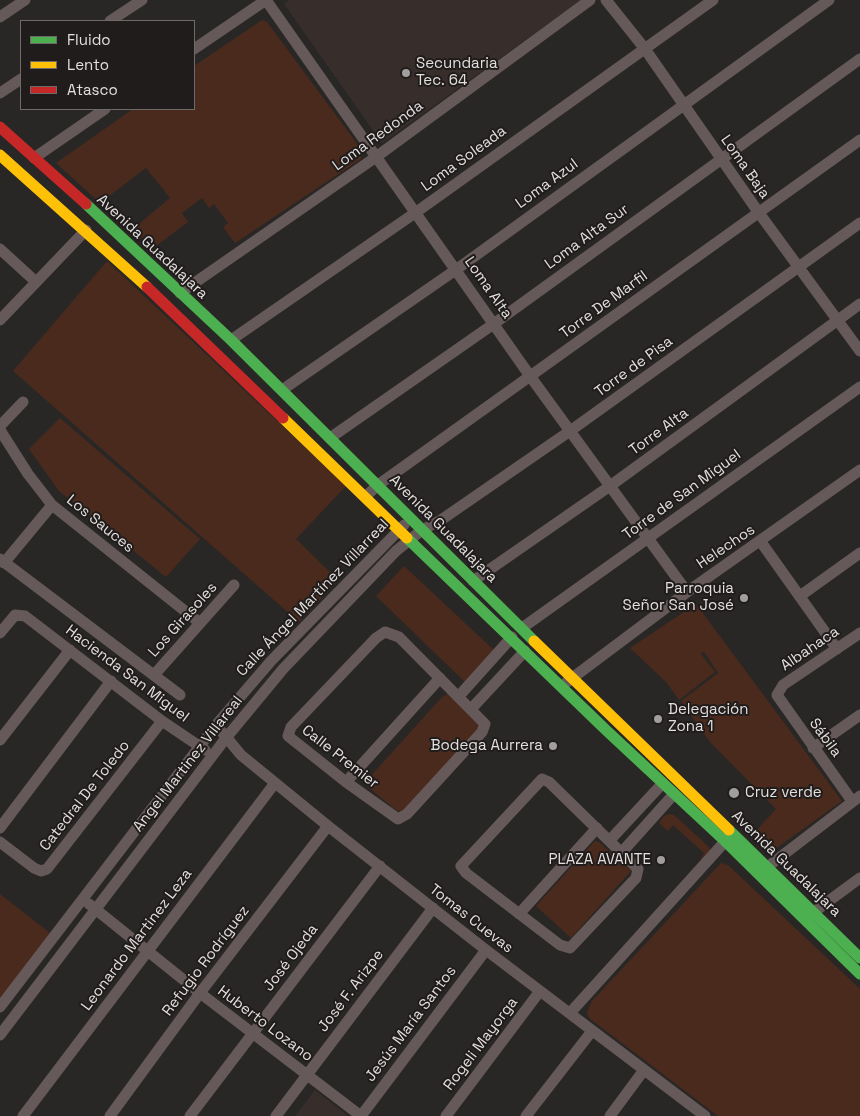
<!DOCTYPE html>
<meta charset="utf-8">
<style>
body{margin:0}
#map{position:relative;width:860px;height:1116px;overflow:hidden;background:#292725;font-family:"Space Grotesk",sans-serif}
canvas{display:block}
.legend{position:absolute;left:20px;top:20px;width:175px;height:90px;box-sizing:border-box;background:#201c1b;border:1px solid #6e6a69;margin:0;padding:6px 9px;list-style:none;font-size:15px;color:#e2dfde}
.legend li{display:flex;align-items:center;gap:10px;height:25px}
.legend b{width:25px;border:1px solid #6e6a69}
</style>
<div id="map">
<canvas width="860" height="1116"></canvas>
<ul class="legend">
<li><b style="height:6px;background:#4caf50"></b>Fluido</li>
<li><b style="height:6px;background:#ffc107"></b>Lento</li>
<li><b style="height:6px;background:#c62828"></b>Atasco</li>
</ul>
</div>
<script>
const c = document.querySelector('canvas').getContext('2d');
c.lineJoin = 'round';
function fill(path, color) {
  c.fillStyle = color;
  c.fill(path, 'evenodd');
}
function toPath(rows) {
  const path = new Path2D();
  for (const r of rows) {
    path.moveTo(r[0], r[1]);
    for (let i = 2; i < r.length; i += 2) path.lineTo(r[i], r[i + 1]);
  }
  return path;
}
function stroke(path, color, width, dash) {
  c.strokeStyle = color;
  c.lineWidth = width;
  c.lineCap = dash ? 'butt' : 'round';
  c.setLineDash(dash || []);
  c.stroke(path);
}
function drawText(font, color, halo, rows, align = 'center') {
  c.font = font + ' "Space Grotesk",sans-serif';
  c.lineWidth = 4;
  c.setLineDash([]);
  c.textBaseline = 'middle';
  c.strokeStyle = halo;
  c.fillStyle = color;
  for (const [text, x, y, turn = 0] of rows) {
    c.save();
    c.translate(x, y);
    c.rotate((+turn || 0) * Math.PI / 180);
    c.textAlign = isNaN(turn) ? turn : align;
    if (halo) c.strokeText(text, 0, 0);
    c.fillText(text, 0, 0);
    c.restore();
  }
}
fill(toPath([
 [289,0,581,0,382,143,284,4],
 [315,1090,348,1116,349,1116,295,1116]
]), '#372e2c');
fill(toPath([
 [262,20,267,22,361,149,361,159,235,243,223,227,228,223,214,204,209,208,202,198,182,213,188,222,152,249,133,229,170,198,146,168,100,203,56,163,133,109,194,109,194,66],
 [107,261,346,486,296,539,338,580,299,622,13,371],
 [60,418,200,539,166,577,59,491,29,449],
 [404,566,496,652,467,684,376,596],
 [696,604,842,801,771,852,752,835,776,809,710,742,681,701,718,673,704,652,701,654,715,672,679,700,666,682,630,648],
 [448,694,483,725,402,812,397,811,368,787,368,779,442,697],
 [669,814,674,815,709,847,710,850,705,861,701,859,704,853,673,825,668,831,659,823,664,816],
 [595,841,599,842,631,871,571,938,536,906],
 [721,863,728,865,860,989,860,1116,718,1116,589,1018,587,1013,591,1002],
 [0,894,50,933,0,1004]
]), '#4a2a1d');
stroke(toPath([
 [266,0,530,376,687,592],
 [606,0,645,49,759,213,860,351],
 [0,17,25,0],
 [110,21,142,0],
 [194,49,266,0],
 [0,93,21,79],
 [34,158,105,109],
 [0,249,35,281],
 [180,293,376,157,590,0],
 [0,320,86,230],
 [231,340,415,213,713,0],
 [282,390,457,269,829,0],
 [0,426,23,402],
 [0,430,28,474,52,505,200,623],
 [330,438,495,323,860,59],
 [366,496,378,485,860,140],
 [761,542,837,649],
 [0,559,180,695],
 [4,563,52,505],
 [473,581,610,486,860,304],
 [800,596,860,553],
 [522,628,860,387],
 [385,632,399,637,485,724,482,732,407,814,398,819,346,782,288,736,291,727,376,638,385,632],
 [0,633,15,615,25,616,162,721,205,750],
 [154,675,234,585],
 [567,682,687,592,860,470],
 [459,696,512,637],
 [472,708,525,651],
 [222,732,241,755,328,826,486,950,705,1116],
 [0,740,70,650],
 [813,748,860,715],
 [542,779,549,782,638,869,636,878,570,948,560,945,466,873,461,866,542,779],
 [346,782,440,678],
 [852,801,777,695,783,685,860,633],
 [0,828,111,681],
 [610,840,663,783],
 [0,842,34,868,41,871,47,869,162,721],
 [622,852,674,794],
 [762,871,860,796],
 [89,904,200,993,361,1116],
 [519,914,597,828],
 [807,917,860,878],
 [0,1007,216,725,271,661,404,525],
 [570,1013,730,836],
 [0,1035,226,738,283,669,396,551,422,530,441,520,570,431,860,223],
 [23,1116,275,783],
 [110,1116,200,993,328,826],
 [190,1116,380,866],
 [276,1116,433,908],
 [361,1116,486,950],
 [446,1116,540,991],
 [526,1116,592,1031],
 [610,1116,644,1070]
]), '#665959', 11);
stroke(toPath([
 [86,204,231,340,534,641],
 [407,538,607,731,725,841,860,974],
 [729,830,860,958]
]), '#4caf50', 11);
stroke(toPath([
 [0,155,147,287],
 [283,418,407,538],
 [534,641,729,830]
]), '#ffc107', 11);
stroke(toPath([
 [0,127,86,204],
 [147,287,283,418]
]), '#c62828', 11);
for (const [x, y, r, color] of [
 [406,73,5,"#a19f9d"],
 [744,598,5,"#a19f9d"],
 [658,719,5,"#a19f9d"],
 [553,746,5,"#a19f9d"],
 [734,793,6,"#a19f9d"],
 [661,860,5,"#a19f9d"]
]) {
  const dot = new Path2D();
  dot.arc(x, y, r, 0, 2 * Math.PI);
  c.fillStyle = color;
  c.fill(dot);
  stroke(dot, '#201c1b', 2);
}
drawText('15px', '#e2dfde', '#201c1b', [
 ["Secundaria",416,64],
 ["Tec. 64",416,81],
 ["Parroquia",734,589,"right"],
 ["Señor San José",734,606,"right"],
 ["Delegación",668,710],
 ["Zona 1",668,727],
 ["Bodega Aurrera",543,746,"right"],
 ["Cruz verde",745,793],
 ["PLAZA AVANTE",651,860,"right"]
], 'left');
drawText('15px', '#e2dfde', '#201c1b', [
 ["Loma Redonda",378,136,-36],
 ["Loma Soleada",464,159,-36],
 ["Loma Baja",745,167,55],
 ["Loma Azul",547,184,-36],
 ["Loma Alta Sur",587,237,-36],
 ["Avenida Guadalajara",152,247,43],
 ["Loma Alta",488,288,55],
 ["Torre De Marfil",604,305,-36],
 ["Torre de Pisa",634,367,-36],
 ["Torre Alta",659,432,-36],
 ["Torre de San Miguel",682,495,-36],
 ["Los Sauces",100,524,39],
 ["Avenida Guadalajara",443,529,45],
 ["Helechos",726,547,-34],
 ["Calle Ángel Martínez Villarreal",313,598,-46],
 ["Los Girasoles",183,620,-48],
 ["Albahaca",810,649,-34],
 ["Hacienda San Miguel",127,674,37],
 ["Sábila",825,738,54],
 ["Calle Premier",340,757,38],
 ["Angel Martinez Villareal",188,764,-52],
 ["Catedral De Toledo",85,796,-52],
 ["Avenida Guadalajara",786,864,44],
 ["Tomas Cuevas",471,919,38],
 ["Leonardo Martinez Leza",137,940,-53],
 ["José Ojeda",291,958,-53],
 ["Refugio Rodríguez",206,961,-53],
 ["José F. Arizpe",351,991,-53],
 ["Huberto Lozano",265,1024,37],
 ["Jesús María Santos",411,1024,-53],
 ["Rogeli Mayorga",481,1044,-53]
]);
</script>
